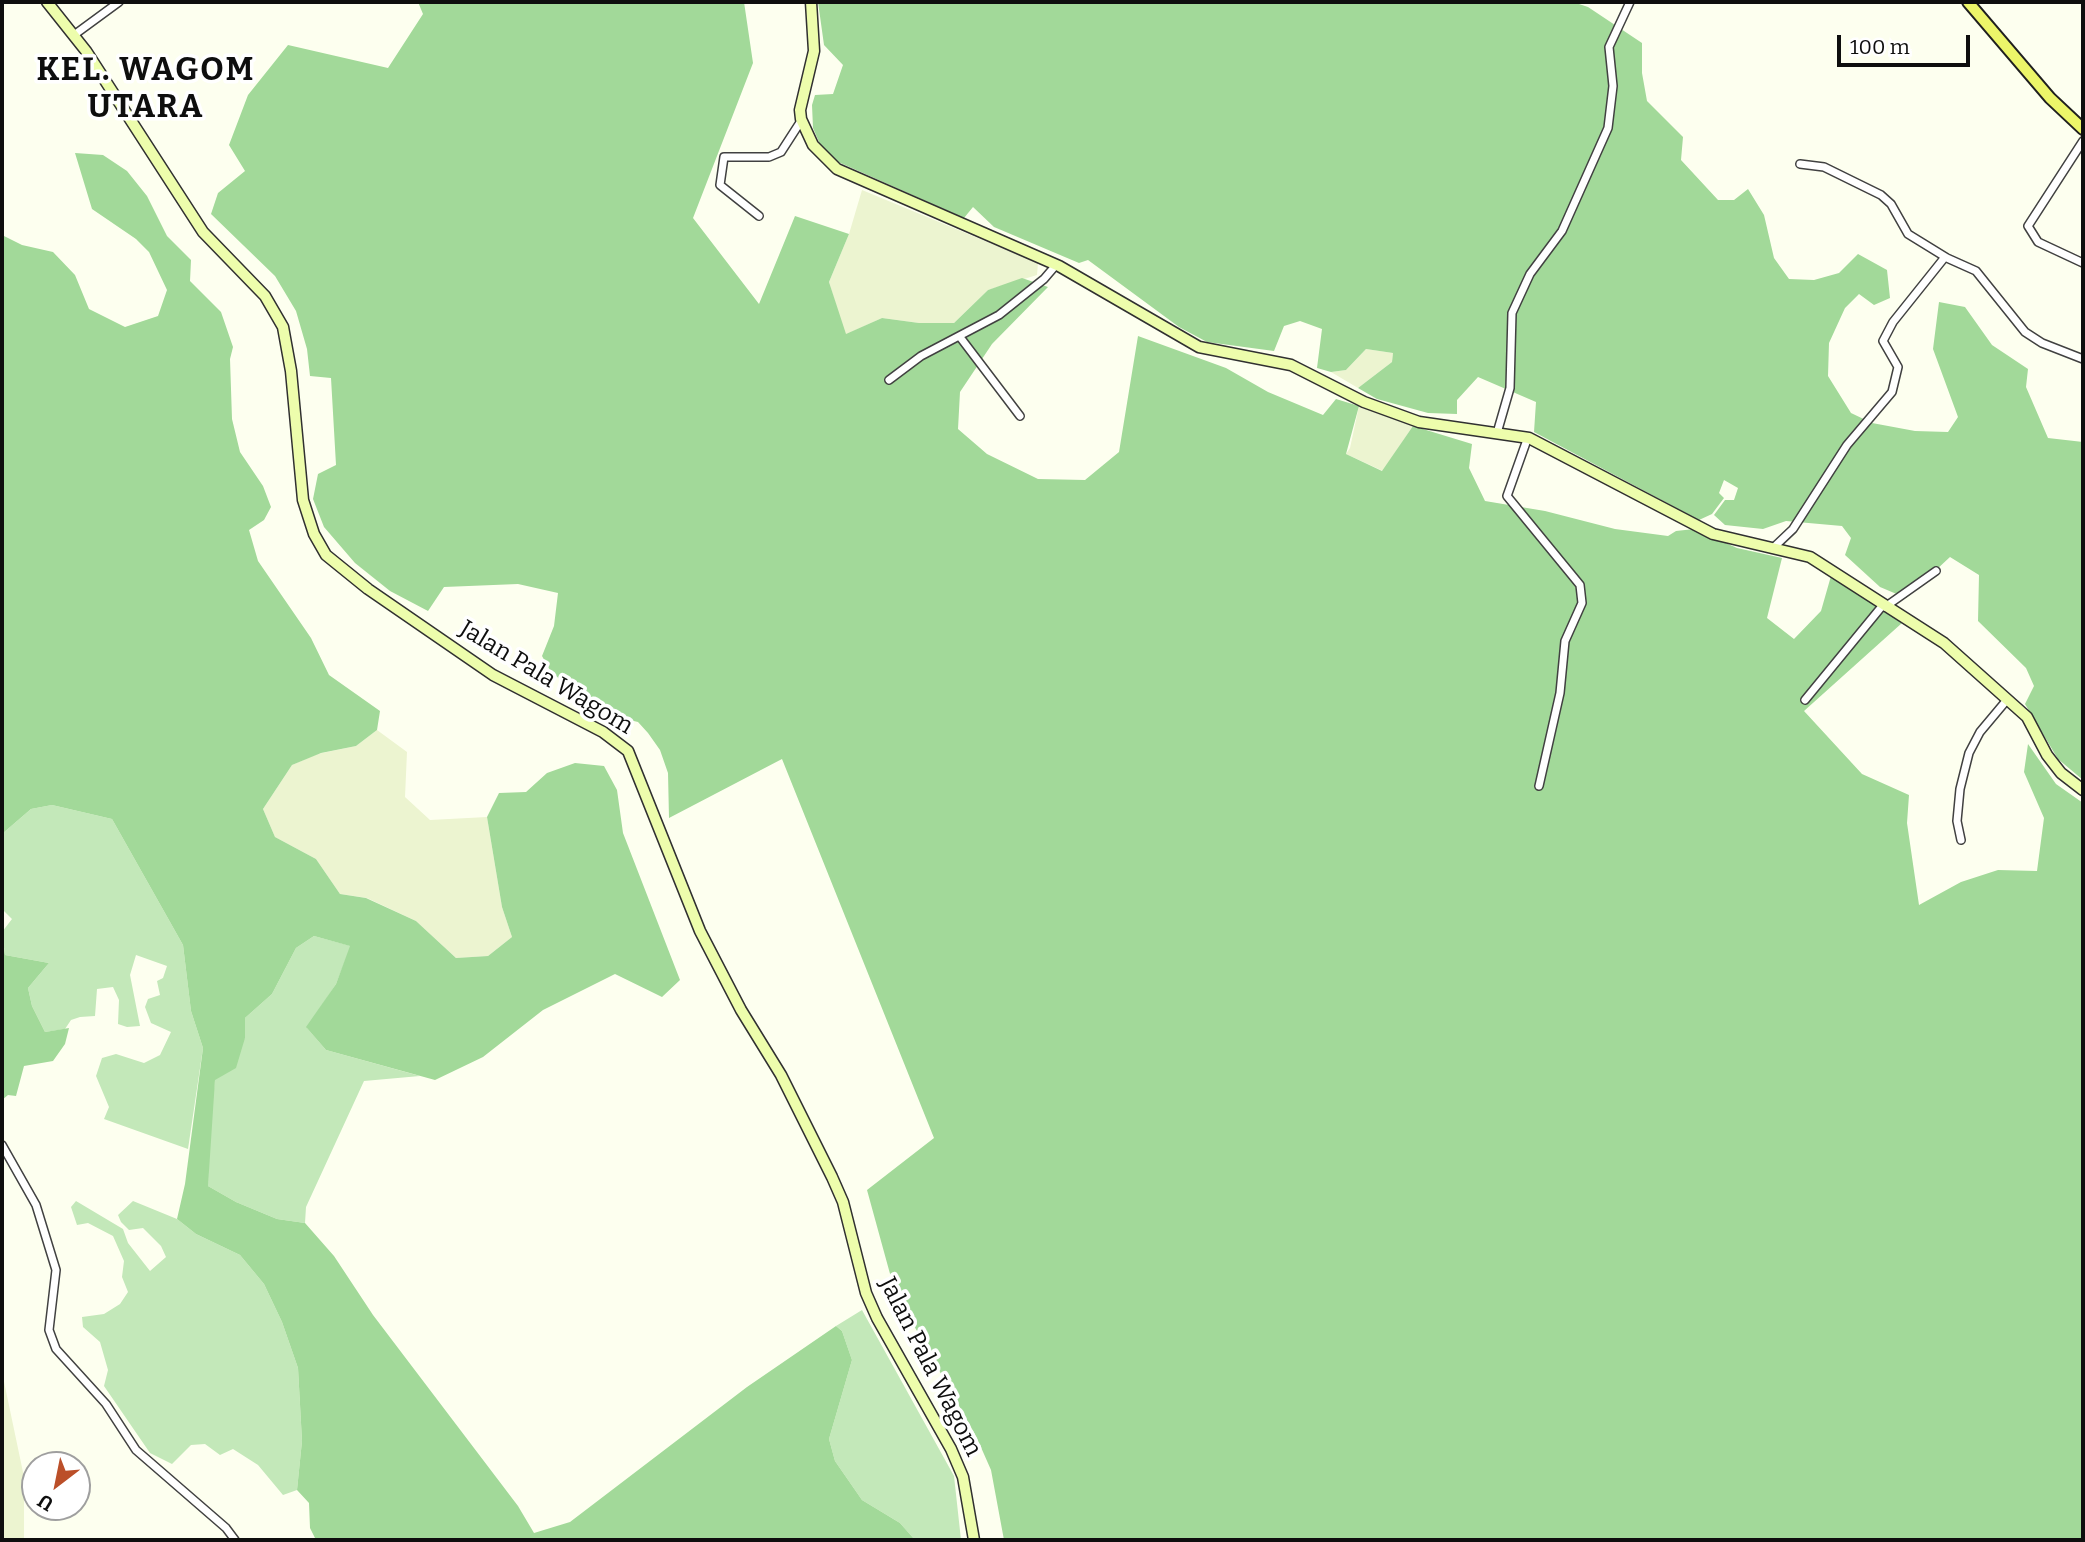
<!DOCTYPE html>
<style>
body{margin:0}
#map{position:relative;width:2085px;height:1542px;overflow:hidden;background:#fdffef;font-family:Bitter,serif}
canvas{display:block}
.frame{position:absolute;inset:0;border:4px solid #0e0e0e;pointer-events:none}
.north{position:absolute;left:21px;top:1451px;width:70px;height:70px;box-sizing:border-box;background:#fff;border:2px solid #9f9f9f;border-radius:50%;rotate:212deg;font-size:19px;font-weight:700;line-height:28px;text-align:center;color:#0e0e0e}
.north::after{content:'';display:block;margin:auto;width:24px;height:32px;background:#bb4f29;clip-path:polygon(50% 0,100% 100%,50% 72%,0 100%)}
.scale{position:absolute;left:1837px;top:35px;width:133px;height:32px;box-sizing:border-box;border:4px solid #0e0e0e;border-top:0;padding-left:9px;font-size:21px;line-height:24px;white-space:nowrap;color:#0e0e0e;-webkit-text-stroke:5px #fff;paint-order:stroke}
</style>
<div id="map">
<canvas width="2085" height="1542"></canvas>
<div class="frame"></div>
<div class="north">U</div>
<div class="scale">100 m</div>
</div>
<script>
const c = document.querySelector('canvas').getContext('2d');
c.lineJoin = 'round';
function fill(path, color) {
  c.fillStyle = color;
  c.fill(path, 'evenodd');
}
function toPath(rows) {
  const path = new Path2D();
  for (const r of rows) {
    path.moveTo(r[0], r[1]);
    for (let i = 2; i < r.length; i += 2) path.lineTo(r[i], r[i + 1]);
  }
  return path;
}
function stroke(path, color, width, dash) {
  c.strokeStyle = color;
  c.lineWidth = width;
  c.lineCap = dash ? 'butt' : 'round';
  c.setLineDash(dash || []);
  c.stroke(path);
}
function drawText(font, color, halo, rows, align = 'center') {
  c.font = font + ' Bitter,serif';
  c.lineWidth = 7;
  c.setLineDash([]);
  c.textBaseline = 'middle';
  c.strokeStyle = halo;
  c.fillStyle = color;
  for (const [text, x, y, turn = 0] of rows) {
    c.save();
    c.translate(x, y);
    c.rotate((+turn || 0) * Math.PI / 180);
    c.textAlign = isNaN(turn) ? turn : align;
    if (halo) c.strokeText(text, 0, 0);
    c.fillText(text, 0, 0);
    c.restore();
  }
}
fill(toPath([
 [862,190,1038,263,1037,275,988,290,954,323,919,323,882,318,845,335,829,282,849,234],
 [1366,349,1393,353,1392,362,1358,388,1331,372,1346,370],
 [1359,406,1413,426,1383,471,1346,454,1350,448],
 [377,730,407,752,405,797,430,820,487,817,502,907,512,937,488,956,456,958,416,921,367,898,340,894,316,859,275,837,263,809,292,765,317,754,356,746],
 [2,1372,24,1477,24,1540,2,1540]
]), '#ecf4d0');
fill(toPath([
 [52,805,112,819,183,945,191,1011,203,1048,188,1149,104,1119,109,1107,96,1076,102,1058,116,1054,144,1063,160,1055,171,1032,151,1023,145,1007,148,999,160,995,157,981,163,978,167,966,136,955,130,975,140,1026,127,1027,118,1024,119,1000,113,987,97,989,95,1016,80,1017,71,1020,65,1029,45,1032,32,1006,28,988,49,963,5,955,2,932,12,919,2,909,2,834,31,809],
 [314,936,351,946,336,984,307,1028,326,1050,420,1076,364,1081,306,1207,305,1223,277,1219,236,1202,208,1186,209,1135,215,1079,245,1038,245,1018,272,994,296,948],
 [76,1201,123,1229,128,1243,150,1271,166,1257,161,1246,143,1228,129,1230,121,1222,118,1215,133,1201,177,1219,196,1234,240,1255,264,1284,282,1322,298,1368,302,1441,297,1490,283,1495,258,1465,233,1449,220,1455,205,1444,191,1445,172,1464,150,1453,104,1386,108,1370,100,1342,83,1327,82,1317,104,1314,120,1304,128,1292,122,1277,124,1261,113,1236,88,1223,77,1225,71,1207],
 [862,1310,954,1476,961,1540,915,1540,900,1523,862,1500,835,1461,829,1439,852,1360,842,1331,836,1326]
]), '#c3e8b9');
fill(toPath([
 [418,2,744,2,753,63,693,218,759,304,795,216,849,234,829,282,846,334,882,318,919,323,954,323,988,290,1022,278,1048,287,992,344,960,392,958,429,987,454,1038,479,1085,480,1119,452,1138,336,1226,368,1268,392,1323,415,1336,399,1359,406,1346,454,1382,471,1413,426,1472,444,1469,468,1485,501,1545,511,1615,529,1668,536,1676,531,1694,529,1737,548,1782,558,1767,618,1794,639,1821,611,1831,576,1902,623,1804,711,1862,774,1909,795,1907,823,1919,905,1961,882,1998,870,2037,871,2044,818,2024,772,2028,744,2056,784,2083,803,2083,1540,1004,1540,991,1470,976,1436,895,1292,867,1190,934,1138,782,759,669,818,668,773,660,750,648,733,638,722,613,716,581,696,551,672,542,656,554,626,558,593,518,584,444,587,428,611,390,591,355,563,324,527,313,499,318,474,336,465,331,378,310,376,307,349,296,311,275,276,211,214,218,193,245,171,229,145,248,95,288,45,388,68,423,14],
 [818,2,1573,2,1588,7,1642,43,1642,73,1647,101,1683,137,1681,160,1718,200,1734,200,1748,189,1764,215,1774,258,1789,279,1814,280,1839,273,1858,254,1887,270,1890,298,1874,305,1859,294,1845,308,1829,343,1828,376,1851,413,1872,423,1915,431,1948,432,1958,417,1933,349,1939,302,1965,307,1992,345,2028,369,2026,387,2048,438,2083,442,2083,780,2058,759,2025,704,2034,686,2026,668,1978,621,1979,575,1950,557,1906,598,1880,587,1845,555,1851,538,1842,526,1786,521,1763,529,1725,525,1714,515,1725,500,1734,500,1738,488,1724,480,1719,493,1724,498,1712,514,1699,520,1534,432,1536,402,1478,377,1457,400,1457,414,1428,413,1377,399,1358,388,1392,362,1393,353,1366,349,1346,370,1331,372,1317,368,1322,329,1300,321,1284,326,1274,351,1207,342,1179,327,1088,260,1079,263,994,227,973,207,964,218,836,161,822,149,813,128,812,105,815,95,833,94,843,65,824,45],
 [75,153,103,155,127,171,147,196,167,236,191,260,190,281,221,312,233,347,230,359,232,419,240,452,263,486,271,507,264,520,249,530,258,561,311,638,329,675,380,711,377,730,356,746,321,753,292,765,263,809,275,837,316,859,340,894,366,898,416,921,456,958,488,956,512,937,502,907,487,817,499,793,526,792,547,773,575,763,604,766,617,790,623,833,680,980,662,997,615,974,543,1010,483,1057,435,1080,326,1050,306,1027,336,984,350,946,314,936,296,948,272,994,245,1018,245,1038,236,1068,215,1080,208,1186,236,1202,277,1219,305,1223,334,1256,373,1315,518,1506,534,1533,570,1522,747,1387,836,1326,842,1331,852,1360,829,1439,835,1461,862,1500,900,1523,915,1540,316,1540,310,1528,309,1503,297,1490,302,1441,298,1368,282,1322,264,1284,240,1255,196,1234,177,1219,185,1184,203,1048,191,1011,183,945,112,819,52,805,31,809,2,834,2,235,22,245,53,252,75,275,89,309,125,327,158,316,167,290,149,252,136,239,92,209],
 [2,934,5,955,49,963,28,988,32,1006,45,1032,69,1028,65,1044,53,1061,24,1066,16,1096,8,1095,2,1100,2,987,4,986]
]), '#a2d999');
const minor = toPath([
 [74,35,119,2],
 [2083,141,2028,226,2038,242,2083,263],
 [1800,164,1824,167,1881,195,1891,204,1908,234,1947,258,1976,271,2025,332,2042,343,2083,359],
 [759,216,720,185,724,157,769,157,781,152,801,121],
 [960,337,1020,416],
 [889,380,921,356,999,315,1044,279,1056,265],
 [1497,433,1510,388,1512,313,1530,274,1562,231,1608,128,1613,86,1609,47,1630,2],
 [1528,437,1507,496,1580,585,1582,603,1565,641,1560,693,1539,786],
 [1773,548,1793,529,1847,445,1892,392,1898,367,1883,341,1893,322,1945,257],
 [1885,607,1936,571],
 [1805,700,1883,605],
 [1961,840,1957,821,1960,789,1969,753,1980,732,2006,701],
 [2,1145,36,1205,56,1270,49,1330,56,1349,106,1404,136,1450,226,1528,235,1540]
]);
const secondary = toPath([
 [47,2,86,51,203,232,265,296,283,327,291,371,303,500,314,534,326,555,368,589,493,675,603,732,628,751,700,931,741,1010,781,1075,832,1177,843,1202,866,1293,877,1318,951,1449,963,1477,974,1540],
 [811,2,814,51,800,110,801,119,813,145,837,169,1059,266,1199,347,1291,365,1364,402,1419,422,1529,438,1713,534,1810,557,1944,643,2027,717,2047,755,2061,773,2083,790]
]);
const primary = toPath([
 [1968,2,2050,98,2083,129]
]);
stroke(minor, '#414141', 10);
stroke(secondary, '#303030', 13);
stroke(primary, '#1f1f1f', 14);
stroke(minor, '#fff', 7);
stroke(secondary, '#edfdac', 10);
stroke(primary, '#ecf569', 10);
drawText('24px', '#0e0e0e', '#fff', [
 ["Jalan Pala Wagom",546,678,31],
 ["Jalan Pala Wagom",930,1367,63]
]);
c.letterSpacing = '2px';
drawText('bold 32px', '#0e0e0e', '#fff', [
 ["KEL. WAGOM",146,71],
 ["UTARA",146,108]
]);
c.letterSpacing = '0px';
</script>
